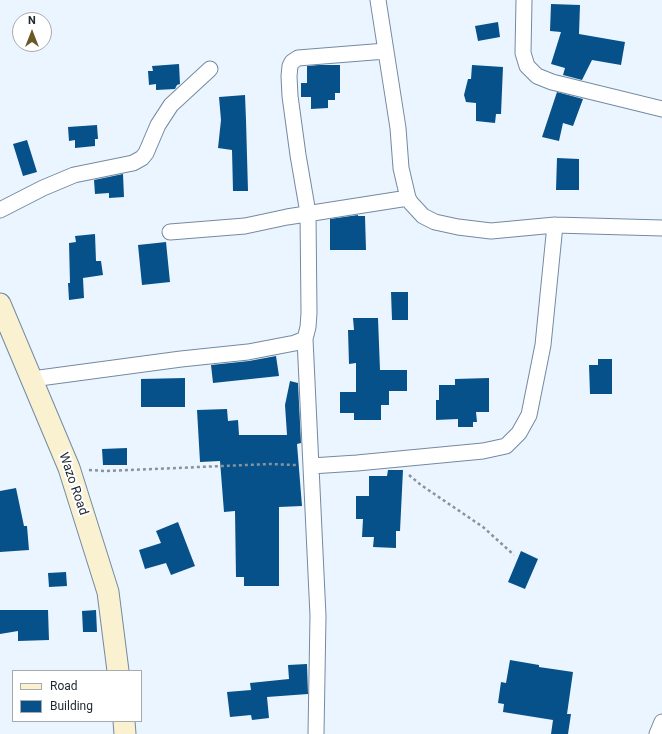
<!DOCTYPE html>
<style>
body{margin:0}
#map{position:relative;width:662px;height:734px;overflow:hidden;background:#ebf5ff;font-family:Roboto,sans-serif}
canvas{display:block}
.legend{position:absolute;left:12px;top:670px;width:130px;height:52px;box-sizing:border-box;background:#fff;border:1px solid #a6aaad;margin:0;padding:5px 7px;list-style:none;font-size:12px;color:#212a33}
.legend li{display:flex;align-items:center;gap:8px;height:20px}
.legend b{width:20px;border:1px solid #a6aaad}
.north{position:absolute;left:12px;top:12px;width:40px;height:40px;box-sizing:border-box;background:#fff;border:1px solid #a6aaad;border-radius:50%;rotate:0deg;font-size:11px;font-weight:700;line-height:16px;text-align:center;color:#212a33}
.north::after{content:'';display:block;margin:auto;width:14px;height:18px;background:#685926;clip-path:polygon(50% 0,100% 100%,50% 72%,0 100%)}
</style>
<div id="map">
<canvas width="662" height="734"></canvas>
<ul class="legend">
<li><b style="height:5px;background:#faf1d0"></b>Road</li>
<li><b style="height:11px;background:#06518a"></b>Building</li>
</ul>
<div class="north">N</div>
</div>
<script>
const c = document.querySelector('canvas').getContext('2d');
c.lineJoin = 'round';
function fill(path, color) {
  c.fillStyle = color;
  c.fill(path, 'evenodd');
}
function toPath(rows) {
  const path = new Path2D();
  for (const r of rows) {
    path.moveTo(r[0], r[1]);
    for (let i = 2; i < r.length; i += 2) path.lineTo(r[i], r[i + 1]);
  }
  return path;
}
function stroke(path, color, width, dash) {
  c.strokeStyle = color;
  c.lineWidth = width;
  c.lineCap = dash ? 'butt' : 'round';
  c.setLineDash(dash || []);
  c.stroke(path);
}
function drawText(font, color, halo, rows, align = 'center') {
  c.font = font + ' Roboto,sans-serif';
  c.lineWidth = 4;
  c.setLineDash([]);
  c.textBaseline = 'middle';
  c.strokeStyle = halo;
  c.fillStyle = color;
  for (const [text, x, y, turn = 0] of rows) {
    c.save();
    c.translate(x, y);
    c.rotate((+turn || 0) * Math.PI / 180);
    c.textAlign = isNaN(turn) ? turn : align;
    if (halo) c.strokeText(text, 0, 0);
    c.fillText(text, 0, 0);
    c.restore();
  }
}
fill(toPath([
 [551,4,580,5,579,34,625,42,621,65,592,60,582,80,563,75,565,68,551,64,561,32,550,31],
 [498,22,500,37,478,41,475,26],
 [179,64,180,84,177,85,175,89,156,90,156,84,149,85,148,71,153,71,152,66],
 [319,65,340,65,340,93,335,93,335,100,328,100,328,108,311,109,311,97,301,97,301,83,307,83,307,66],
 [472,65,503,67,501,114,496,114,495,123,476,121,476,103,466,102,464,95,468,79,471,79],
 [557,92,583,99,573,126,563,123,559,141,542,137],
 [245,95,246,120,248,191,233,191,232,150,218,148,221,120,219,97],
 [97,125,98,139,95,139,95,146,75,148,75,140,69,141,68,127],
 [27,140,37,172,23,176,13,144],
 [557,158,579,159,579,190,556,190],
 [123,174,124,197,109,198,109,193,95,194,94,180],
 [358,215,358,216,365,216,366,250,330,250,330,219],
 [95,234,96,261,101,261,103,275,83,278,84,298,69,300,68,283,70,283,69,243,76,242,75,236],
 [166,242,170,282,142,285,138,245],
 [391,292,408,292,408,320,392,320],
 [353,318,378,318,380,370,407,370,407,391,389,391,389,405,381,405,381,420,354,420,354,413,340,413,340,392,356,392,356,363,349,364,348,330,354,330],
 [276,356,279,376,213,383,211,365,249,361],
 [598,359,612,359,612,394,590,394,589,365,598,365],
 [185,378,185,407,141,407,141,379],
 [489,378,489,412,476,412,477,422,473,422,473,427,458,427,458,419,436,420,436,400,439,400,439,385,455,385,455,379],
 [290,381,298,383,301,443,297,444,302,506,279,507,279,586,244,586,244,577,236,577,235,511,224,512,220,461,200,462,197,410,227,409,228,421,238,420,239,435,287,435,285,405],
 [127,448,127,465,103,465,102,449],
 [388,470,403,470,400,531,396,531,396,548,373,547,374,537,362,537,363,519,356,519,356,496,369,496,369,476,387,476],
 [16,488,24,526,27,526,29,550,0,552,0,491],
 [178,522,195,566,171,575,166,563,145,569,139,550,161,543,156,531],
 [521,551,538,559,525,589,508,582],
 [66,572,67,586,49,587,48,573],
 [0,610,48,610,49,640,18,641,18,631,0,634],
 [96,610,97,632,83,632,82,611],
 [510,660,539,665,539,667,573,672,567,714,571,714,568,734,551,734,553,720,503,712,504,704,498,703,501,682,506,683],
 [307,664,308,694,267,697,269,718,252,720,251,715,230,717,227,692,251,690,250,683,289,679,288,665]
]), '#06518a');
const minor = toPath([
 [378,0,398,128,401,168,408,198,411,203,423,216,435,222,458,227,491,231,555,225,662,228],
 [524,0,523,53,527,66,537,76,552,82,662,109],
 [0,210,43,188,74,175,133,163,142,158,146,153,158,125,171,105,210,69],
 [170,232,245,226,287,217,408,198],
 [305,339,318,616,316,734],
 [32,379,181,359,248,352,295,343,305,339,308,327,309,313,308,213,298,155,290,96,289,76,290,66,292,62,298,58,386,51],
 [311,466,357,463,483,451,506,446,519,433,529,415,543,345,555,225],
 [657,734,662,722]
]);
const secondary = toPath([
 [0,304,69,468,108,592,118,671],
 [124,721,125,734]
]);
stroke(minor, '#748aa1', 17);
stroke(secondary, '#748aa1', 23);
stroke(toPath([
 [89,470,106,471,270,464,296,465],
 [409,475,421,485,483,527,514,555]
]), '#89939c', 2.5, [3, 3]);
stroke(minor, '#fff', 15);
stroke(secondary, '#faf1d0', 21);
drawText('13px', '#212a33', '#fff', [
 ["Wazo Road",73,484,71]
]);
</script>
